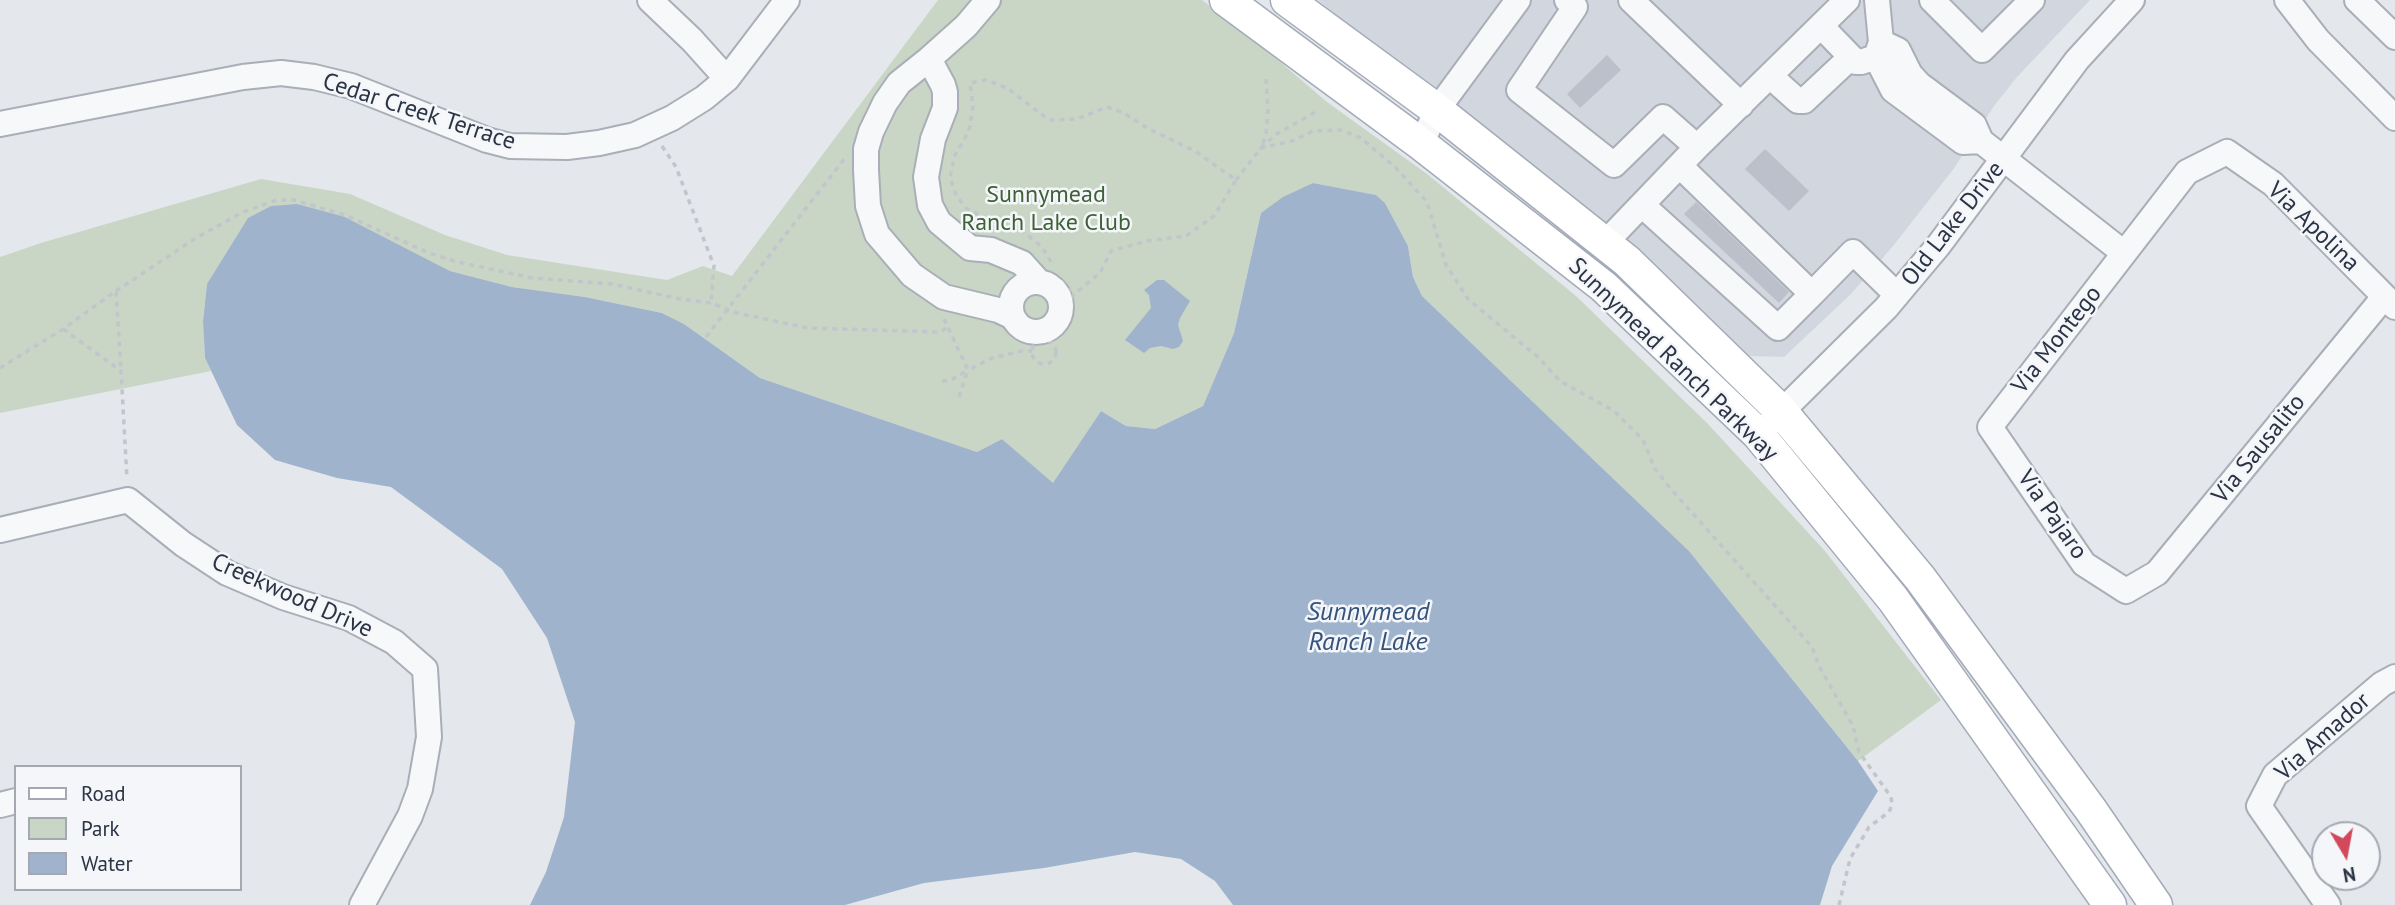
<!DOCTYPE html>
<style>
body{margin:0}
#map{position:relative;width:2395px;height:905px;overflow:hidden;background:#e4e7ec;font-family:"PT Sans",sans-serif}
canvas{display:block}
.legend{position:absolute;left:14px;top:765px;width:228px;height:126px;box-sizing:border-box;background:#f4f6f9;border:2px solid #a4a8b1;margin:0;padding:9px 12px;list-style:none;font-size:21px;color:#2b3445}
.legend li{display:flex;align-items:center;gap:14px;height:35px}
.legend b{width:35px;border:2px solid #a4a8b1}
.north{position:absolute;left:2311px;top:821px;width:70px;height:70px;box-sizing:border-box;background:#f4f6f9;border:2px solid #a4a8b1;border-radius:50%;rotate:170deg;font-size:19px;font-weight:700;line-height:28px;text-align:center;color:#2b3445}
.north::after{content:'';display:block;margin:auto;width:24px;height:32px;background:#d1495b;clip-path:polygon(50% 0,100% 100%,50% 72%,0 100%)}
</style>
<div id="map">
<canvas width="2395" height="905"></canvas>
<ul class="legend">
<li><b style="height:9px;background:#fff"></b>Road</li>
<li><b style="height:19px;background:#c9d6c5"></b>Park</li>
<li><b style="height:19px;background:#9fb4cc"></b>Water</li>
</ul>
<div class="north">N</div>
</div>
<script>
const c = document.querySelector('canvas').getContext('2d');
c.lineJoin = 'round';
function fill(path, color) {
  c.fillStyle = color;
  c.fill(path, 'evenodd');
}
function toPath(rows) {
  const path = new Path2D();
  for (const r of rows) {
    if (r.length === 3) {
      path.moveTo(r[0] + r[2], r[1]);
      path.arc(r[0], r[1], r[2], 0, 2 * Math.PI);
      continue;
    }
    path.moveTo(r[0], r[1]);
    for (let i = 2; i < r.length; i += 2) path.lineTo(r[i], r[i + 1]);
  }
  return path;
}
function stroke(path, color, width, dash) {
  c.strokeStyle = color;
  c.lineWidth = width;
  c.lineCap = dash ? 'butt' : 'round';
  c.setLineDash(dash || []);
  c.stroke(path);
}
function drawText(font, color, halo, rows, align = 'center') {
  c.font = font + ' "PT Sans",sans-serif';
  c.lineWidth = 5;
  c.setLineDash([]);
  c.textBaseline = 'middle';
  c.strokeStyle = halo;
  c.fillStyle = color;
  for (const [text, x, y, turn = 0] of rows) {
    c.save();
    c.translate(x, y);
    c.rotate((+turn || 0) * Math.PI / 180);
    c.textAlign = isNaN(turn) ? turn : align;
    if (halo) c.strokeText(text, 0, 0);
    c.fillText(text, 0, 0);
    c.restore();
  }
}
fill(toPath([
 [1318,0,2090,0,2017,77,1994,106,1955,167,1893,246,1850,295,1784,357,1749,356]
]), '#d2d6de');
fill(toPath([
 [938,0,1202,0,1245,32,1327,102,1427,174,1576,296,1708,424,1825,551,1941,700,1858,761,1689,551,1422,296,1413,277,1408,246,1385,203,1376,195,1313,183,1261,213,1234,333,1203,406,1155,429,1126,426,1101,411,1053,484,1002,439,977,452,760,378,684,324,662,313,585,297,512,287,450,271,345,217,207,284,203,321,205,358,211,371,0,413,0,257,41,243,261,179,350,194,445,235,507,255,667,280,703,266,732,276]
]), '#c9d6c5');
fill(toPath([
 [1313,183,1376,195,1385,203,1408,246,1413,277,1422,296,1689,551,1858,761,1878,791,1832,866,1820,905,1233,905,1215,881,1181,859,1135,852,1044,868,924,883,845,905,530,905,546,872,564,817,575,722,547,638,502,569,391,487,337,478,275,460,237,425,205,358,203,321,207,284,248,218,271,206,297,204,345,217,450,271,512,287,585,297,662,313,684,324,760,378,977,452,1002,439,1053,483,1101,411,1126,426,1155,429,1203,406,1234,333,1261,213,1283,197],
 [1157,280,1164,280,1190,301,1180,318,1178,325,1183,341,1179,347,1173,349,1161,346,1150,348,1144,353,1125,340,1151,308,1149,295,1144,290]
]), '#9fb4cc');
fill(toPath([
 [1607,55,1621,70,1580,108,1567,94],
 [1765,149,1809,191,1789,211,1745,169],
 [1696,202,1789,292,1779,303,1684,214]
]), '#bbc0ca');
const minor = toPath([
 [650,0,692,40,727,79],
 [1567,0,1575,7,1519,90,1614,165,1663,117,1697,147],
 [1631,0,1741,105],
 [1877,0,1881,42],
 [1932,0,1982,50,2032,0],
 [2287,0,2318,40,2395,118],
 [2357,0,2395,37],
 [1821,26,1851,57],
 [929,59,966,26,988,0],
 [1770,76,1798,101,1804,101,1851,57,1856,62,1861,62,1876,57],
 [0,124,243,77,281,73,314,77,351,86,487,140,510,146,567,147,599,143,635,135,672,118,704,98,727,79,787,0],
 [1981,141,1963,142,1893,90,1876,57,1881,42,1898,50,1910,74,1919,84,1974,125,1981,141,2124,253],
 [1421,144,1437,110,1518,0],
 [1642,205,1778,328,1812,294,1680,166],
 [1605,243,1697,147,1847,0],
 [1036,307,25],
 [1812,294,1853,252,1897,295],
 [2384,297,2157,573,2126,591,2084,564,1990,427,2187,172,2227,152,2273,184,2395,307],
 [1013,317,998,310,944,297,912,275,877,234,868,206,866,170,866,149,871,132,885,103,899,83,929,59,943,85,945,92,945,108,933,139,926,177,930,205,939,222,970,248,991,250,1022,263,1039,282],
 [1769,424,1886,308,1938,246,2077,60,2132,0],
 [0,530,128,500,183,544,227,573,283,597,349,618,394,642,425,669,429,737,420,789,410,816,362,905],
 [0,805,16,801],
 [2328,905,2259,806,2275,775,2382,684,2395,677]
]);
const major = toPath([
 [1226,0,1421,144,1604,287,1758,434,1893,599,2110,905],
 [1287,0,1437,110,1627,261,1781,411,1920,578,2091,810,2156,905]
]);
stroke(minor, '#a9aeb7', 28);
stroke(major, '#a3abb8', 35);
stroke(toPath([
 [1266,79,1268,111,1266,135,1261,148,1275,135,1319,110],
 [662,146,676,167,714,266,711,303],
 [1236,180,1261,148,1292,141,1313,131,1341,130,1361,138,1396,168,1427,202,1446,265,1468,299,1539,358,1560,381,1614,411,1643,440,1655,469,1670,488,1812,647,1819,666,1853,726,1859,752,1891,797,1892,805,1889,812,1869,827,1850,859,1839,905],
 [1061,281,1073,295],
 [116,291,196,238,243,212,277,200,294,200,345,215,429,253,454,261,532,278,612,284,680,299,711,303,737,313,808,328,941,332,946,328],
 [944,319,968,370,992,358,1022,351,1032,351],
 [63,329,121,371,127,479],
 [706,337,845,158],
 [1044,352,12],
 [1050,341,1070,317,1073,295,1100,273,1111,251,1147,241,1186,236,1214,216,1236,180,1195,151,1149,129,1122,112,1107,107,1077,119,1049,120,1007,88,986,80,970,83,973,106,969,131,955,155,950,177,956,195,966,208,986,218,1021,230,1042,247,1051,262],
 [0,368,63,329,116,291,121,371],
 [942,381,951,380,968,370],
 [959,397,967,372]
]), '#c2c5cb', 3.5, [5, 5]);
stroke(minor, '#f7f8fa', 24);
stroke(major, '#fff', 32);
drawText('24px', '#2b3445', '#f4f6f9', [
 ["Cedar Creek Terrace",419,112,18],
 ["Old Lake Drive",1953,224,-52],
 ["Via Apolina",2313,227,44],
 ["Via Montego",2057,340,-52],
 ["Sunnymead Ranch Parkway",1673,360,44],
 ["Via Sausalito",2259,449,-51],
 ["Via Pajaro",2052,515,55],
 ["Creekwood Drive",292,596,24],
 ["Via Amador",2323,737,-42]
]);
drawText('24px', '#3f6138', '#f4f6f9', [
 ["Sunnymead",1046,195],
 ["Ranch Lake Club",1046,223]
]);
drawText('italic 26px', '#34527a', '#f4f6f9', [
 ["Sunnymead",1368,613],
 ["Ranch Lake",1368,643]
]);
</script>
